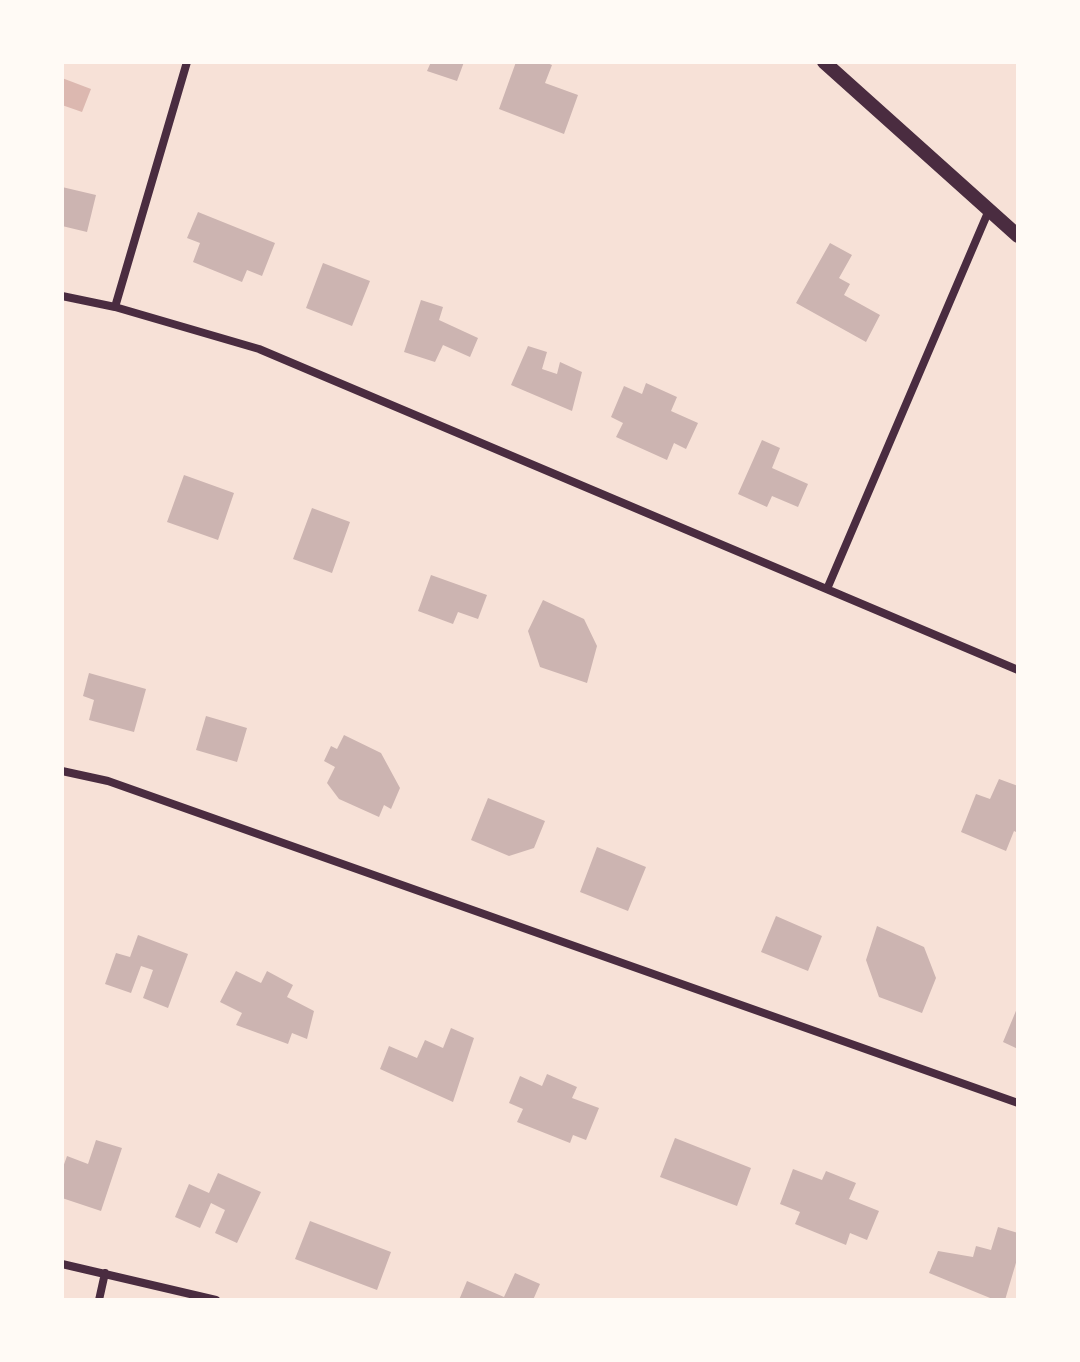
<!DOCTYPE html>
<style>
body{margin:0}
#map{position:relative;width:1080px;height:1362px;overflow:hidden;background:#f7e1d7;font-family:"Open Sans",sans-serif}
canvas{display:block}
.frame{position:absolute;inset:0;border:64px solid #fffaf5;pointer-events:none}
</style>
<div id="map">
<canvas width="1080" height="1362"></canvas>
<div class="frame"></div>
</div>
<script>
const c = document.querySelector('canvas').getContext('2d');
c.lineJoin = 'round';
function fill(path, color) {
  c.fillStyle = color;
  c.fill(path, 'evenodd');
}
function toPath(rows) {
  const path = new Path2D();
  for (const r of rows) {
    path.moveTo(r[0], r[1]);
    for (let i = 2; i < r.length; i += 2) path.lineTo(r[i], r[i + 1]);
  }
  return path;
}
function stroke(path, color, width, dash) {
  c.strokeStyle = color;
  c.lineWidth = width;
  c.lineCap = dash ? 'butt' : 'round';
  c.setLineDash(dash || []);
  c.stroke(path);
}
fill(toPath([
 [62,78,91,89,82,112,62,105]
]), '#dcb8b0');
fill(toPath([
 [431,62,464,62,457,81,427,71],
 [516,62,545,62,552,65,545,83,578,95,564,134,499,109],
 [62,187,96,195,87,232,62,226],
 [198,212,275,243,262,276,247,270,242,282,193,262,200,243,187,238],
 [830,243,852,255,839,278,850,284,844,295,880,315,866,342,796,303],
 [323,263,370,281,352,326,306,308],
 [421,300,443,307,439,320,478,338,470,357,443,345,435,362,404,352],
 [528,346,547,352,542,369,557,374,560,362,582,372,572,411,511,385],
 [646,383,677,397,671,411,698,423,686,449,674,443,667,460,616,437,623,423,611,417,624,386,642,394],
 [762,440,780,448,772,468,808,484,798,507,772,496,767,507,738,494],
 [184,475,234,493,218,540,167,522],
 [312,508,350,522,332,573,293,559],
 [431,575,487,595,478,619,458,612,453,624,418,611],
 [543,600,584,619,597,646,587,683,540,667,528,631],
 [89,673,146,689,134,732,89,720,94,700,83,696],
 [206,716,247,728,237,762,196,750],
 [344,735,381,753,400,788,391,809,384,805,379,817,339,799,327,783,335,767,324,761,331,746,337,749],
 [999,779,1018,786,1018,833,1014,831,1006,851,961,832,976,794,990,799],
 [488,798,545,821,534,848,509,856,471,840],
 [597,847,646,867,628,911,580,892],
 [776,916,822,936,808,971,761,952],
 [877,926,924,947,936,978,922,1013,879,997,866,960],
 [138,935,188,954,168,1008,143,998,153,970,141,966,131,993,105,984,116,953,130,957],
 [236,971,261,983,267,971,293,985,287,997,314,1011,307,1039,292,1033,288,1044,236,1025,242,1013,220,1002],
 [1018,1006,1018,1049,1003,1042],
 [451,1028,474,1038,453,1102,380,1069,389,1046,417,1058,425,1040,443,1048],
 [547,1074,577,1087,572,1098,599,1108,586,1140,573,1135,570,1143,517,1122,523,1109,509,1103,520,1076,542,1086],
 [675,1138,751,1168,737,1206,660,1177],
 [96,1140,122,1148,101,1211,62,1198,62,1170,67,1156,88,1164],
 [793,1169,822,1180,826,1171,856,1183,849,1199,879,1211,867,1240,850,1233,846,1245,795,1224,800,1212,780,1204],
 [218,1173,261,1192,237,1243,215,1233,225,1210,211,1203,200,1228,175,1217,189,1184,209,1193],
 [310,1221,391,1252,377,1290,295,1259],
 [998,1227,1018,1233,1018,1256,1005,1300,995,1300,929,1273,938,1251,973,1257,976,1246,991,1250],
 [515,1273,540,1284,533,1300,459,1300,467,1281,504,1297]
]), '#ccb4b1');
stroke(toPath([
 [62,296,115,307,259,349,1018,670],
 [115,307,187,62],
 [827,589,989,210],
 [62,771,108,781,1018,1103],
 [62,1264,216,1300],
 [99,1300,105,1273]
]), '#4a2c40', 8);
stroke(toPath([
 [824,62,1018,236]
]), '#4a2c40', 14);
</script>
